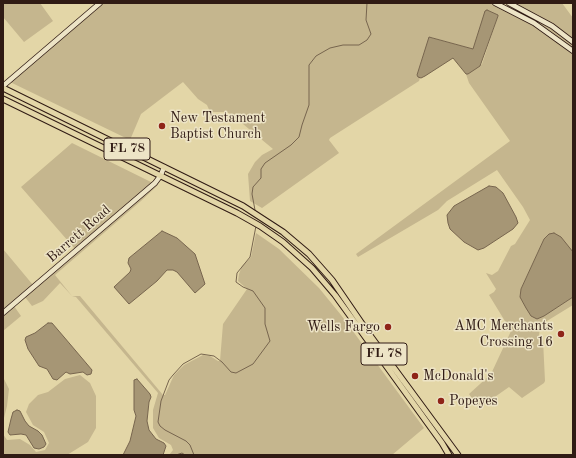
<!DOCTYPE html>
<style>
body{margin:0}
#map{position:relative;width:576px;height:458px;overflow:hidden;background:#e3d6a7;font-family:"Old Standard TT",serif}
canvas{display:block}
.frame{position:absolute;inset:0;border:4px solid #301b14;pointer-events:none}
</style>
<div id="map">
<canvas width="576" height="458"></canvas>
<div class="frame"></div>
</div>
<script>
const c = document.querySelector('canvas').getContext('2d');
c.lineJoin = 'round';
function fill(path, color) {
  c.fillStyle = color;
  c.fill(path, 'evenodd');
}
function toPath(rows) {
  const path = new Path2D();
  for (const r of rows) {
    path.moveTo(r[0], r[1]);
    for (let i = 2; i < r.length; i += 2) path.lineTo(r[i], r[i + 1]);
  }
  return path;
}
function stroke(path, color, width, dash) {
  c.strokeStyle = color;
  c.lineWidth = width;
  c.lineCap = dash ? 'butt' : 'round';
  c.setLineDash(dash || []);
  c.stroke(path);
}
function drawText(font, color, halo, rows, align = 'center') {
  c.font = font + ' "Old Standard TT",serif';
  c.lineWidth = 3;
  c.setLineDash([]);
  c.textBaseline = 'middle';
  c.strokeStyle = halo;
  c.fillStyle = color;
  for (const [text, x, y, turn = 0] of rows) {
    c.save();
    c.translate(x, y);
    c.rotate((+turn || 0) * Math.PI / 180);
    c.textAlign = isNaN(turn) ? turn : align;
    if (halo) c.strokeText(text, 0, 0);
    c.fillText(text, 0, 0);
    c.restore();
  }
}
fill(toPath([
 [3,3,40,3,53,21,24,42,3,17],
 [102,3,490,3,526,20,573,53,573,252,567,245,549,234,544,239,521,289,520,294,522,301,540,318,573,297,573,305,542,324,540,327,539,336,543,340,545,381,544,383,522,398,509,387,479,408,469,394,491,374,511,331,489,295,494,292,496,289,486,273,492,275,498,271,511,246,515,244,530,220,523,207,497,170,447,201,438,210,358,257,356,254,510,141,469,83,466,74,468,74,482,64,498,16,497,15,487,10,473,49,430,37,417,75,420,78,419,81,330,138,329,140,339,153,262,208,250,201,248,174,255,162,262,155,273,149,231,114,226,112,210,112,207,105,198,99,183,82,141,114,130,140,10,82],
 [513,3,562,3,573,18,573,40],
 [527,14,556,31,573,44,573,48,549,30,527,17],
 [72,143,153,183,75,249,21,187],
 [156,184,158,185,141,201,55,275,72,296,80,296,163,395,165,395,174,375,184,365,203,355,210,356,218,361,220,361,223,324,247,289,238,281,239,274,242,266,251,257,256,233,279,249,319,288,341,315,424,428,392,455,169,455,173,450,171,445,159,438,153,428,153,410,158,393,76,297,72,296,60,283,43,301,32,306,25,297,14,306,21,316,3,331,3,315],
 [3,249,33,285,3,311],
 [80,375,90,383,96,396,96,428,88,442,67,455,3,455,3,434,7,440,20,439,30,445,36,452,45,450,49,443,44,432,33,425,26,412,29,404,38,395,48,392,65,379],
 [3,377,9,389,7,406,3,422]
]), '#c5b68e');
const water = toPath([
 [487,10,498,15,498,16,480,66,468,74,466,74,453,58,425,76,421,78,418,77,417,75,429,37,473,49,485,11,487,10],
 [489,186,496,187,503,193,516,217,518,223,513,229,484,248,478,250,464,242,450,229,448,223,447,215,454,206,489,186],
 [162,231,177,238,195,254,205,284,195,293,177,272,173,270,167,270,157,281,129,304,114,287,130,272,131,269,128,263,129,258,162,231],
 [554,233,561,237,573,252,573,297,544,316,537,319,531,316,526,308,520,297,521,289,544,239,549,234,554,233],
 [48,323,52,323,64,337,92,370,91,374,87,375,83,372,70,374,66,372,57,380,53,379,47,369,39,366,28,349,25,340,26,337,35,333,48,323],
 [137,379,150,394,151,397,149,402,147,421,149,430,156,439,164,443,166,446,163,455,123,455,130,441,136,416,134,410,134,380,137,379],
 [17,410,20,411,25,421,29,426,38,431,42,435,46,444,44,447,39,449,34,448,26,435,21,434,10,435,8,432,11,419,13,412,17,410]
]);
fill(water, '#a69675');
stroke(water, '#77654e', 1);
stroke(toPath([
 [255,210,252,194,253,187,261,178,261,169,265,163,291,145,299,137,302,125,309,105,309,65,316,56,330,48,343,45,359,45,367,40,371,34,366,20,367,3],
 [176,455,182,453,185,455],
 [194,455,190,445,186,441,165,430,160,426,158,422,161,401,169,380,173,375,183,364,201,354,214,356,222,362,231,372,236,373,253,364,270,341,265,324,265,308,253,291,243,287,236,282,237,273,250,257,256,226]
]), '#77654e', 1);
const secondary = toPath([
 [495,3,534,23,573,51],
 [509,3,552,26,573,42],
 [3,86,100,3],
 [3,313,155,183,161,175,164,167]
]);
const primary = toPath([
 [3,88,243,206,283,232,309,254,332,280,369,334,458,455],
 [3,99,237,213,260,226,283,242,312,268,335,295,442,443,449,455]
]);
stroke(secondary, '#301b14', 6);
stroke(primary, '#301b14', 7);
stroke(secondary, '#ede4c6', 4.5);
stroke(primary, '#e3d6a7', 5);
for (const [x, y, r, color] of [
 [162,126,4,"#8f2418"],
 [388,327,4,"#8f2418"],
 [561,334,4,"#8f2418"],
 [415,376,4,"#8f2418"],
 [441,401,4,"#8f2418"]
]) {
  const dot = new Path2D();
  dot.arc(x, y, r, 0, 2 * Math.PI);
  c.fillStyle = color;
  c.fill(dot);
  stroke(dot, '#ede4c6', 1.5);
}
for (const [x, y, w] of [
 [127,149,46],
 [384,354,46]
]) {
  const box = new Path2D();
  box.roundRect(x - w / 2, y - 11, w, 22, 3);
  c.fillStyle = '#ede4c6';
  c.fill(box);
  stroke(box, '#301b14', 1);
}
drawText('bold 13px', '#301b14', null, [
 ["FL 78",127,149],
 ["FL 78",384,354]
]);
drawText('14px', '#301b14', '#ede4c6', [
 ["New Testament",170,118],
 ["Baptist Church",170,134],
 ["AMC Merchants",553,326,"right"],
 ["Crossing 16",553,342,"right"],
 ["Wells Fargo",380,327,"right"],
 ["McDonald's",423,376],
 ["Popeyes",449,401]
], 'left');
drawText('14px', '#301b14', '#ede4c6', [
 ["Barrett Road",79,234,-41]
]);
</script>
